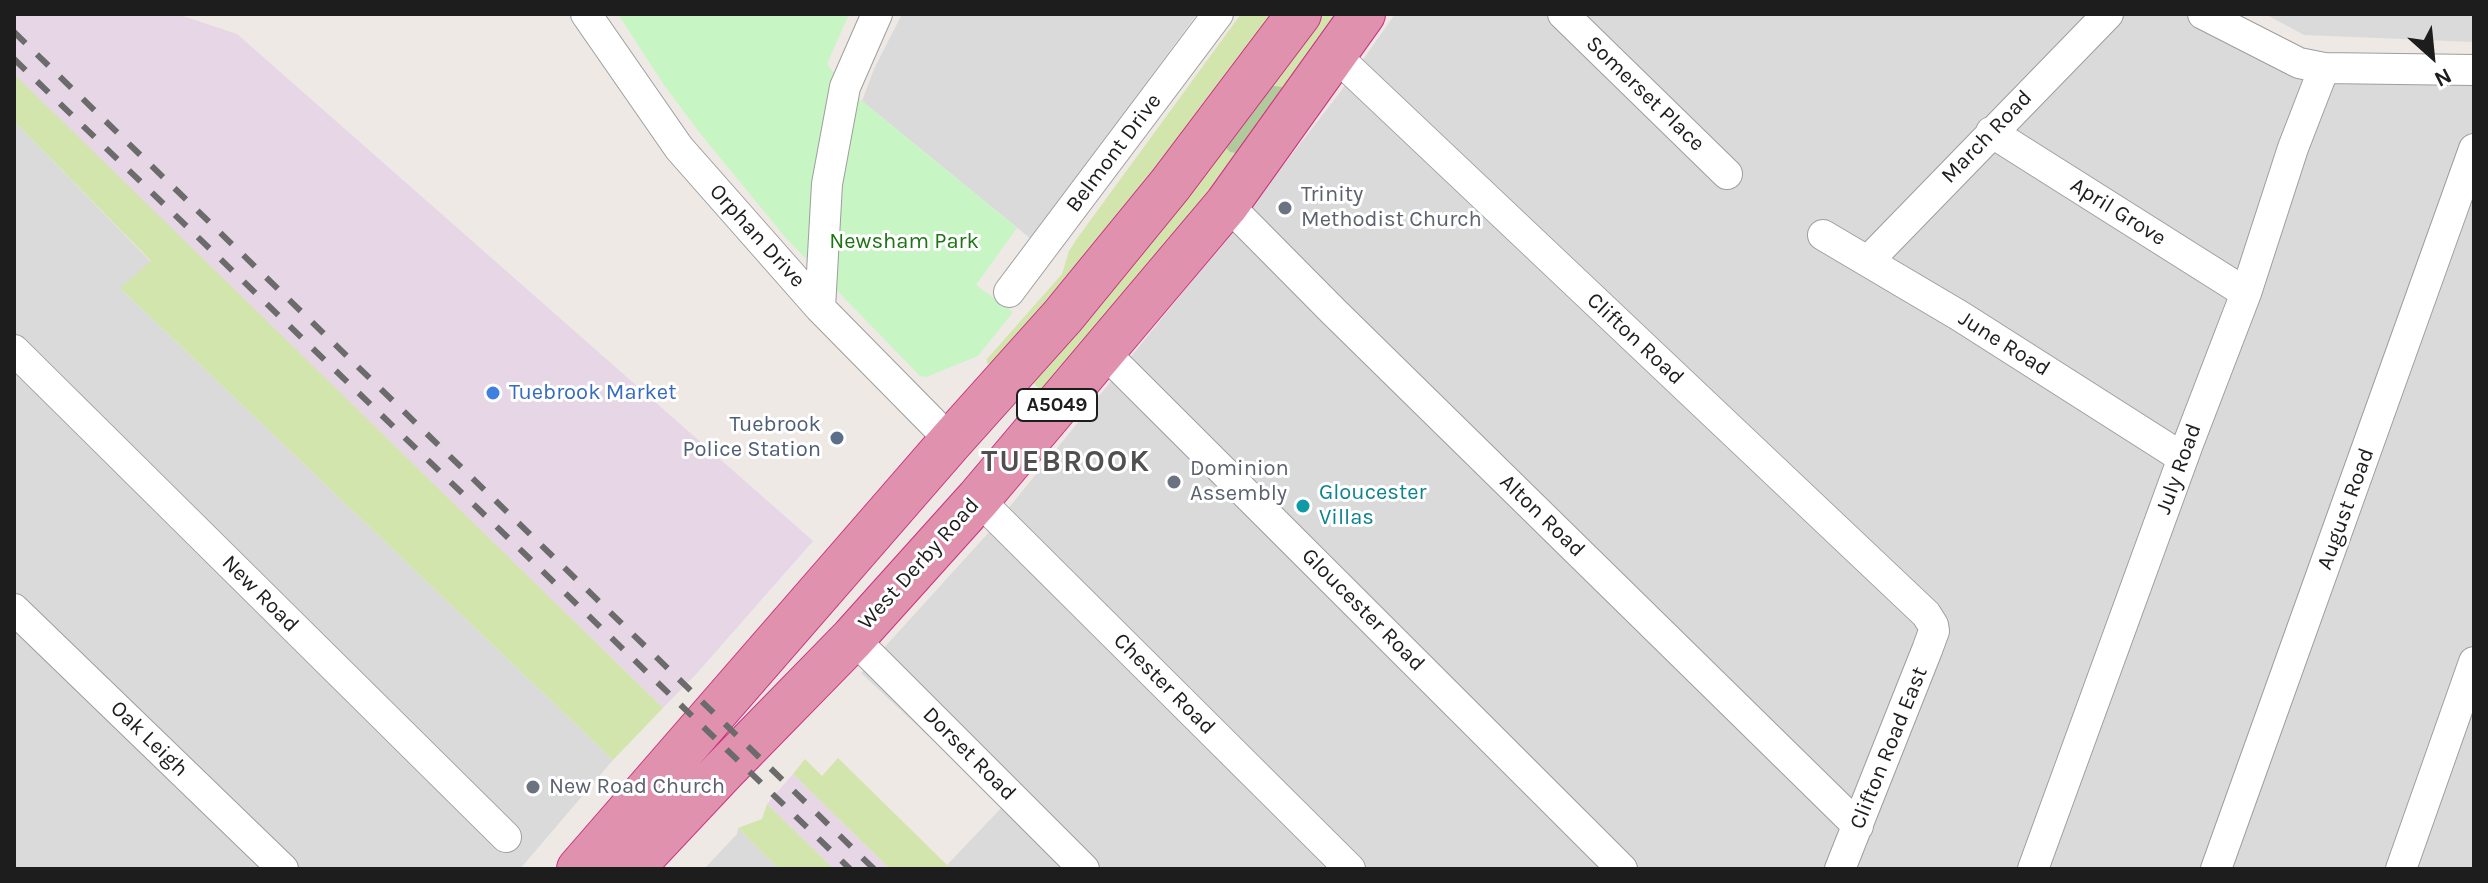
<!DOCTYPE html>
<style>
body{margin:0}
#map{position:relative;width:2488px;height:883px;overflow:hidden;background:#eee9e4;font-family:Karla,sans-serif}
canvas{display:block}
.frame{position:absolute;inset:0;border:16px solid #1d1d1d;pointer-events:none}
.north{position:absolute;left:2392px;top:16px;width:80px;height:80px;-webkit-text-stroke:6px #fff;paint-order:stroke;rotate:153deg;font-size:22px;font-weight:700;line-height:32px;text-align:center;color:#1d1d1d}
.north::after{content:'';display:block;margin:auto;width:28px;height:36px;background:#1d1d1d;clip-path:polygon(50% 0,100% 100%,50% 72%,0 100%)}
</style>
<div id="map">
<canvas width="2488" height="883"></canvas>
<div class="frame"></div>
<div class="north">N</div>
</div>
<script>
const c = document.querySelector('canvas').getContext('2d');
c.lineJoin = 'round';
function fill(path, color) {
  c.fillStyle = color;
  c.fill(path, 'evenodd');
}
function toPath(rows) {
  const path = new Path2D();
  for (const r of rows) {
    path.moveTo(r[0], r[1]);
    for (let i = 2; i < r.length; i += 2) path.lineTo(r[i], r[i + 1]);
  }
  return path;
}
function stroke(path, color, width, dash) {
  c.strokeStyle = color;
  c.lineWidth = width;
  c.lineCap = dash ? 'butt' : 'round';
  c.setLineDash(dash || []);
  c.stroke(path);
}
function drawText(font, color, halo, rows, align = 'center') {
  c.font = font + ' Karla,sans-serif';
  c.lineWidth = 6;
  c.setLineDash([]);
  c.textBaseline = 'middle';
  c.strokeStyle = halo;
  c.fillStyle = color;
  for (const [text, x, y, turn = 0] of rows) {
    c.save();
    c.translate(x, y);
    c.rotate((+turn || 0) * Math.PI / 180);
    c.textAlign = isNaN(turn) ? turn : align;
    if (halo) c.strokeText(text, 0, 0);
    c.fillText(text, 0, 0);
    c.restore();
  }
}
fill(toPath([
 [902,14,1197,14,1031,239,862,101,874,69],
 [1395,14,2200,14,2310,75,2474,80,2474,869,951,869,947,865,1003,806,861,673,991,530,1229,235,1341,91],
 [2265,14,2474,14,2474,42,2304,35],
 [14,121,151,262,121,289,613,760,520,869,14,869],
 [738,828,779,869,704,869,737,834]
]), '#dbdadb');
fill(toPath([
 [14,14,177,14,237,34,813,541,698,672,663,708,14,75],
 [793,774,890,869,834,869,767,804]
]), '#e6d6e6');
fill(toPath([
 [1241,14,1283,14,999,370,987,363,987,359,1062,274,1069,251,1076,240],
 [1318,14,1345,14,1287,94,1046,395,1030,380],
 [14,74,663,708,613,760,120,288,151,261,14,121],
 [838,758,947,865,951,869,890,869,793,774,805,759,822,776],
 [767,804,834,869,779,869,738,828,762,819]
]), '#d2e5ad');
fill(toPath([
 [1266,85,1282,87,1287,94,1242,154,1230,152,1222,143]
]), '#b1ca9c');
fill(toPath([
 [618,14,849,14,827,64,845,87,1017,228,976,285,1013,312,978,356,926,377,920,376,786,238,699,132,664,85]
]), '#c8f5c4');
const minor = toPath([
 [586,14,679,148,820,308,951,441],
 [1563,14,1727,174],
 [2203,14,2299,63,2324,68,2474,70],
 [1334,54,1926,614,1933,625,1934,631,1927,650,1840,869],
 [1991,132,2246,293],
 [1227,204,1333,311,1858,826],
 [1823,235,1960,316,2183,458],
 [1868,261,2108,14],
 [1009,292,1218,14],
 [820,308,827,184,845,87,877,14],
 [14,350,506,837],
 [1103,351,1622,869],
 [978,499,1350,869],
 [14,609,283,869],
 [853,638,1084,869],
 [2033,869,2188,444,2246,293,2293,148,2324,68],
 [2216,869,2474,149],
 [2401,869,2474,662]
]);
const highway = toPath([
 [579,869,951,441,1063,316,1170,185,1299,14],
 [631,869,723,771,853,638,978,499,1227,204,1363,14]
]);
stroke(minor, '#9e9e9e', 32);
stroke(highway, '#cc3081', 46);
stroke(minor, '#fff', 30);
stroke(highway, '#e091ad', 44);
stroke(toPath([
 [14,32,874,869],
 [14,59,850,869]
]), '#6b6b6b', 6, [16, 16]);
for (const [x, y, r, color] of [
 [1285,208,8,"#6b7280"],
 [493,393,8,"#3f7fe0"],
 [837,438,8,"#5c6f8a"],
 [1174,482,8,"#6b7280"],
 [1303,506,8,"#0f9aa8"],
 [533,787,8,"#6b7280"]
]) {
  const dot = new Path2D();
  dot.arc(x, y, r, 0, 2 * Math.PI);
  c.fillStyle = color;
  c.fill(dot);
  stroke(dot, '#fff', 3);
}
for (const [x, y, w] of [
 [1057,405,80]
]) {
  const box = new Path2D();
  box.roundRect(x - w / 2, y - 16, w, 32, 6);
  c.fillStyle = '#fff';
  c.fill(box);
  stroke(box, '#1d1d1d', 2);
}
drawText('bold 20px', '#1d1d1d', null, [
 ["A5049",1057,405]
]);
drawText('22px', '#1d1d1d', '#fff', [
 ["Somerset Place",1645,94,44],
 ["March Road",1987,137,-46],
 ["Belmont Drive",1114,153,-53],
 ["April Grove",2118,212,32],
 ["Orphan Drive",757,236,48],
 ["Clifton Road",1635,339,43],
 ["June Road",2004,344,32],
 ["July Road",2179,469,-70],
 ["August Road",2346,509,-70],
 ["Alton Road",1542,516,44],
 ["West Derby Road",919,564,-48],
 ["New Road",260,594,45],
 ["Gloucester Road",1363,610,45],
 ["Chester Road",1164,684,45],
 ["Oak Leigh",149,739,44],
 ["Clifton Road East",1889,748,-68],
 ["Dorset Road",969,754,45]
]);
drawText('22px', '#5b616d', '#fff', [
 ["Trinity",1301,195],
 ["Methodist Church",1301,220],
 ["Dominion",1190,469],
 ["Assembly",1190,494],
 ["New Road Church",549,787]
], 'left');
drawText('22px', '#1c7413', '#fff', [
 ["Newsham Park",904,242]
]);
drawText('22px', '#366cbe', '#fff', [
 ["Tuebrook Market",509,393]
], 'left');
drawText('22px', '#4e5e75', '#fff', [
 ["Tuebrook",821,425],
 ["Police Station",821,450]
], 'right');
drawText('22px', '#0d838f', '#fff', [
 ["Gloucester",1319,493],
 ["Villas",1319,518]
], 'left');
c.letterSpacing = '2px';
drawText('bold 30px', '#505050', '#fff', [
 ["TUEBROOK",1066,462]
]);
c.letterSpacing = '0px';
</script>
